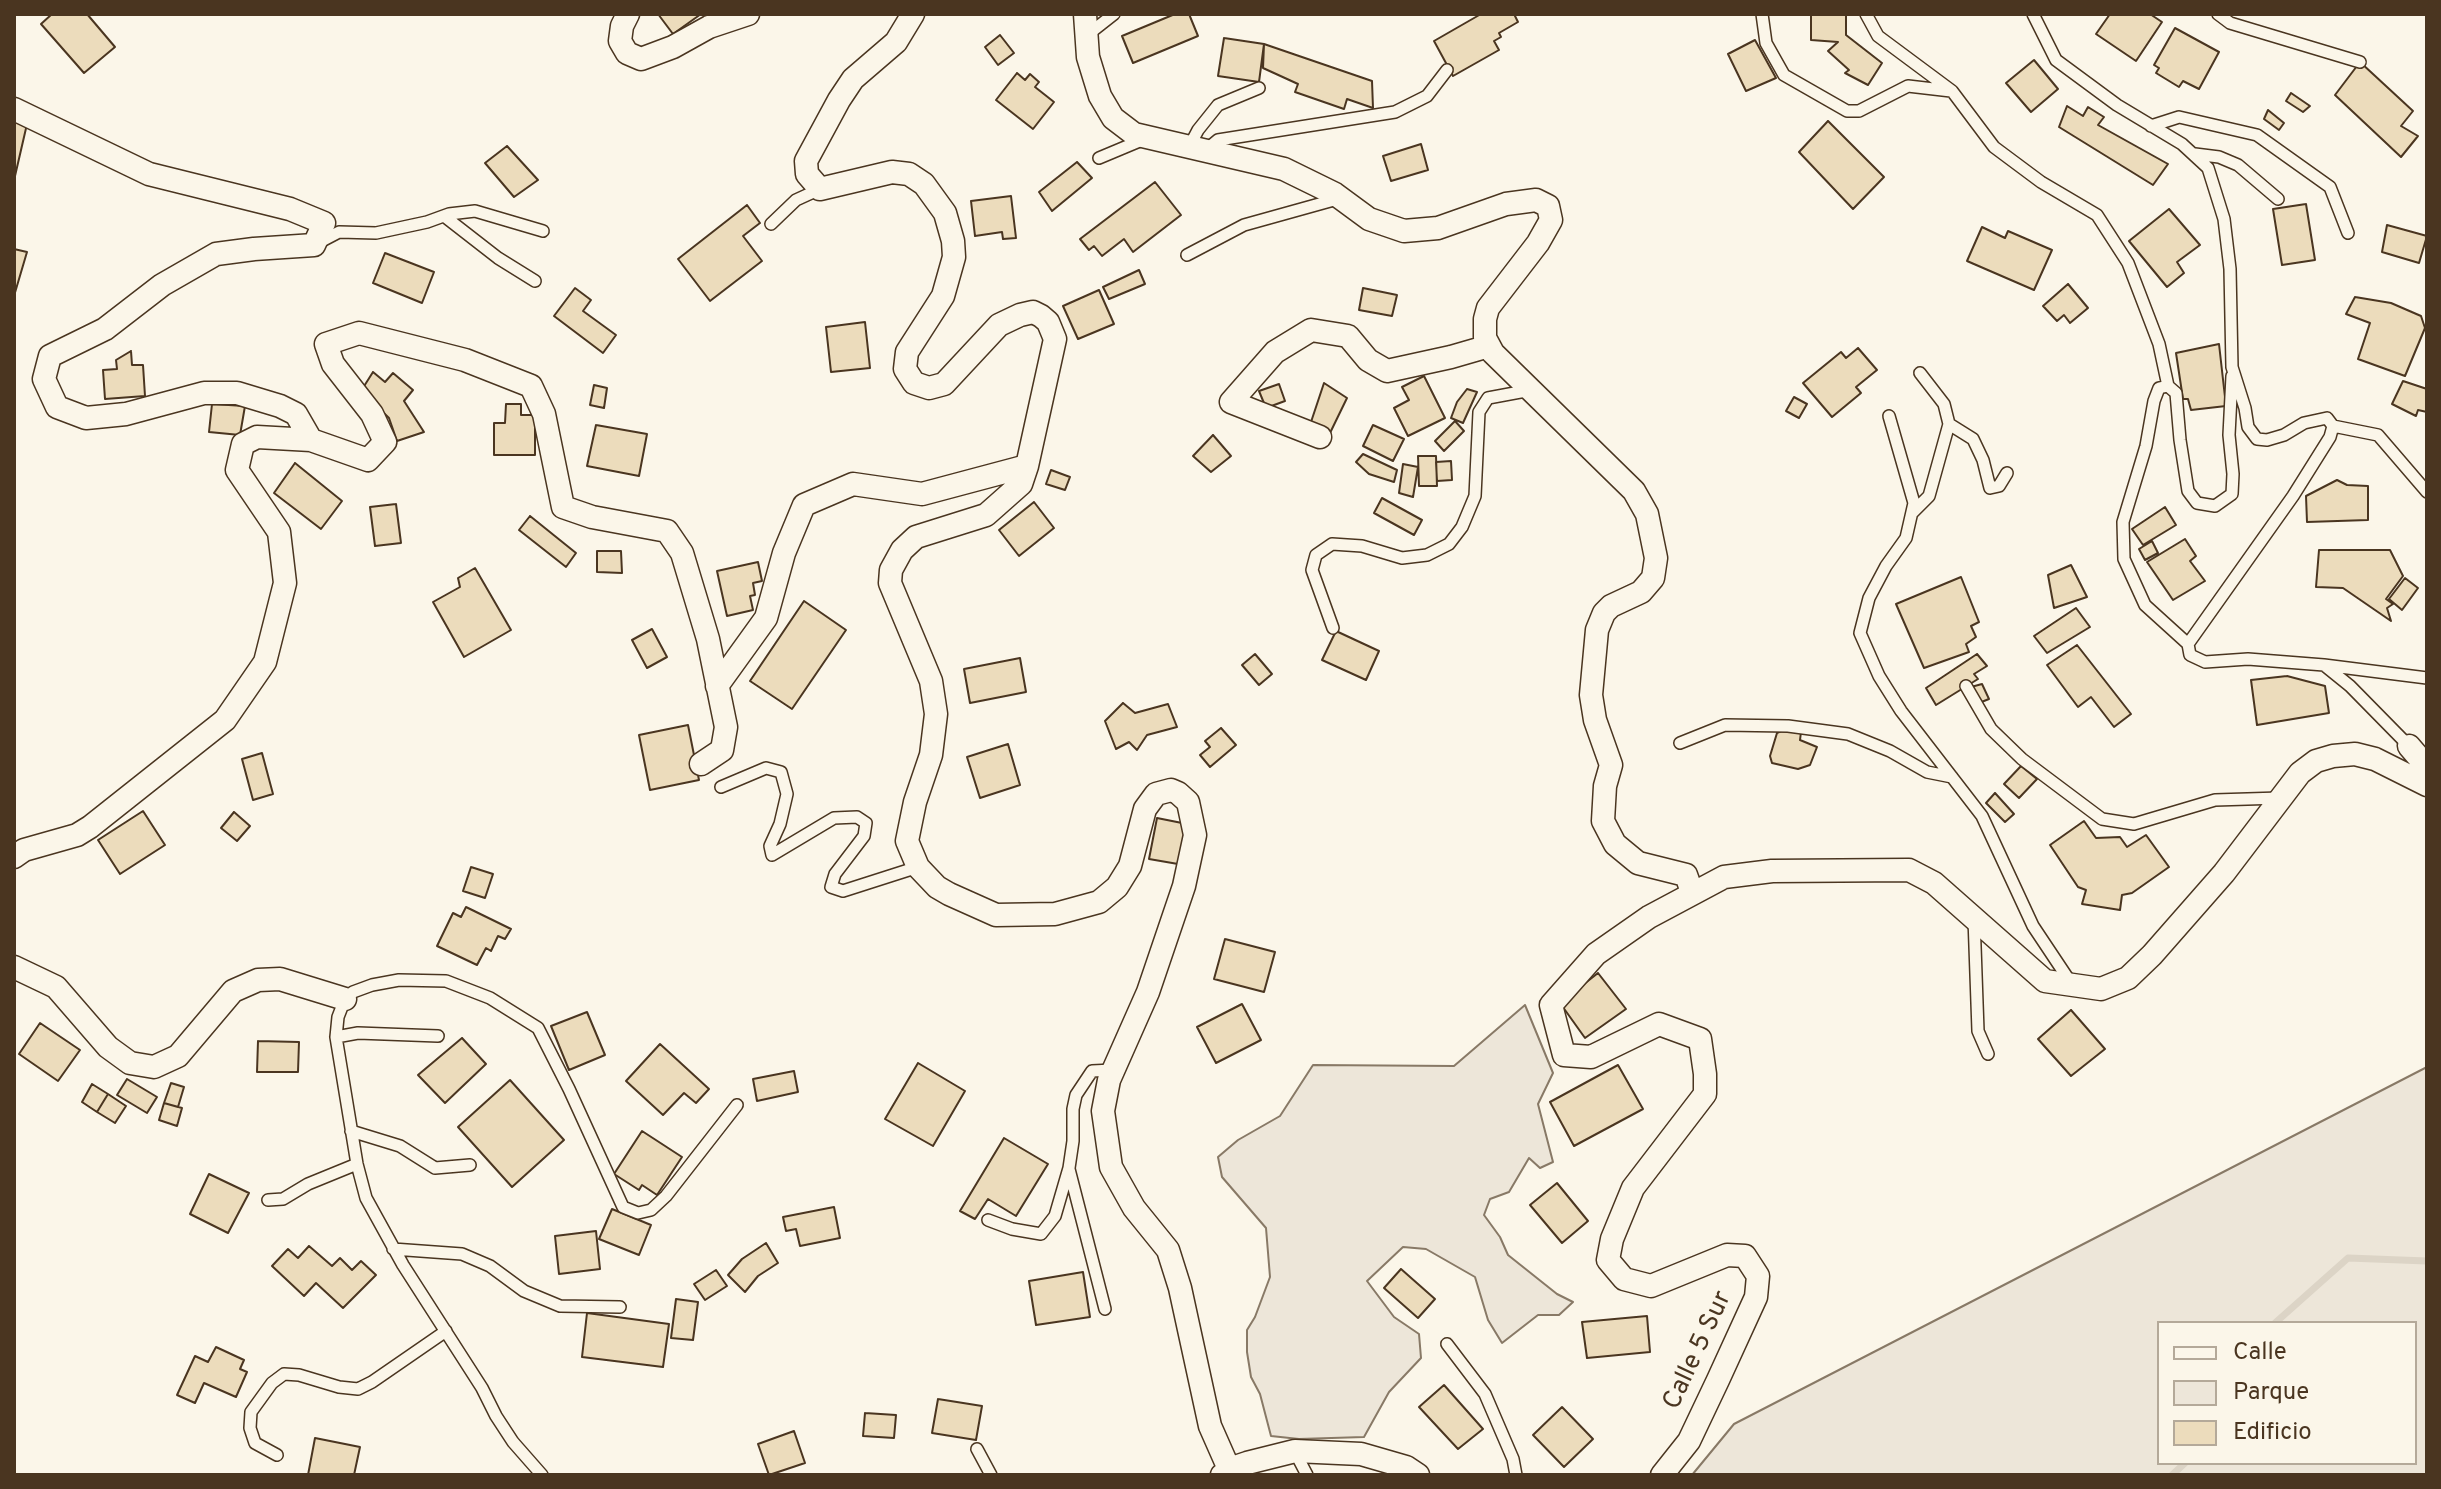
<!DOCTYPE html>
<html>
<head>
<meta charset="utf-8">
<style>
  body { margin:0 }
  #map { position:relative; width:2441px; height:1489px; overflow:hidden; background:#fbf6e9; font-family:Overpass,sans-serif }
  canvas { display:block }
  .frame { position:absolute; inset:0; border:16px solid #4a3520; pointer-events:none }
  .legend { position:absolute; left:2157px; top:1321px; width:260px; height:144px; box-sizing:border-box; background:#fbf6e9; border:2px solid #b4a999; margin:0; padding:10px 14px; list-style:none; font-size:24px; color:#4a3520 }
  .legend li { display:flex; align-items:center; gap:16px; height:40px }
  .legend b { width:40px; border:2px solid #b4a999 }
</style>
</head>
<body>
<div id="map">
<canvas width="2441" height="1489"></canvas>
<div class="frame"></div>
<ul class="legend">
<li><b style="height:10px;background:#fbf6e9"></b>Calle</li>
<li><b style="height:22px;background:#ede6d9"></b>Parque</li>
<li><b style="height:22px;background:#ecdcbc"></b>Edificio</li>
</ul>
</div>
<script>
const ctx = document.querySelector('canvas').getContext('2d');
ctx.lineJoin = 'round';
function paint(path, color) {
  ctx.fillStyle = color;
  ctx.fill(path, 'evenodd');
}
function toPath(rows) {
  const path = new Path2D();
  for (const r of rows) {
    path.moveTo(r[0], r[1]);
    for (let i = 2; i < r.length; i += 2) path.lineTo(r[i], r[i + 1]);
  }
  return path;
}
function stroke(path, color, width, dash) {
  ctx.strokeStyle = color;
  ctx.lineWidth = width;
  ctx.lineCap = dash ? 'butt' : 'round';
  ctx.setLineDash(dash || []);
  ctx.stroke(path);
}
function label(font, color, halo, rows, align = 'center') {
  ctx.font = font + ' Overpass,sans-serif';
  ctx.lineWidth = 6;
  ctx.setLineDash([]);
  ctx.textBaseline = 'middle';
  ctx.strokeStyle = halo;
  ctx.fillStyle = color;
  for (const [text, x, y, turn = 0] of rows) {
    ctx.save();
    ctx.translate(x, y);
    ctx.rotate((+turn || 0) * Math.PI / 180);
    ctx.textAlign = isNaN(turn) ? turn : align;
    if (halo) ctx.strokeText(text, 0, 0);
    ctx.fillText(text, 0, 0);
    ctx.restore();
  }
}
const green = toPath([
  [1525,1005,1553,1073,1538,1104,1553,1162,1540,1168,1529,1158,1509,1192,1490,1199,1484,1215,1500,1237,1508,1255,1557,1294,1573,1302,1559,1315,1538,1315,1502,1343,1488,1320,1475,1277,1426,1249,1403,1247,1367,1281,1394,1317,1419,1334,1421,1358,1389,1392,1364,1437,1299,1439,1271,1436,1260,1394,1251,1377,1247,1352,1247,1330,1255,1317,1270,1277,1266,1228,1222,1177,1218,1157,1238,1140,1280,1116,1313,1065,1454,1066,1525,1005],
  [2427,1067,2427,1475,1692,1475,1734,1424,2427,1067],
  [2159,1323,2415,1323,2415,1463,2159,1463,2159,1323]
]);
const stream = toPath([
  [2275,1323,2348,1258,2427,1261],
  [2172,1475,2185,1463]
]);
const building = toPath([
  [52,14,87,14,115,47,84,73,41,24,52,14],
  [658,14,701,14,673,34,658,14],
  [1175,14,1189,14,1198,36,1133,63,1122,36,1175,14],
  [1481,14,1514,14,1518,22,1499,33,1501,37,1494,41,1499,50,1453,76,1434,41,1481,14],
  [1811,14,1846,14,1846,35,1882,63,1868,85,1845,73,1849,70,1828,51,1838,42,1811,40,1811,14],
  [2110,14,2150,14,2162,22,2136,61,2096,34,2110,14],
  [2175,28,2219,52,2199,89,2183,81,2179,87,2156,73,2159,68,2154,65,2175,28],
  [1000,35,1014,53,998,65,985,47,1000,35],
  [1224,38,1264,44,1259,82,1218,76,1224,38],
  [1755,40,1776,78,1746,91,1728,54,1755,40],
  [1264,44,1372,81,1373,108,1347,99,1344,109,1295,92,1298,84,1263,68,1264,44],
  [2034,60,2058,89,2031,112,2006,83,2034,60],
  [2360,62,2413,111,2401,126,2418,136,2401,157,2335,95,2360,62],
  [1017,73,1025,80,1030,74,1039,82,1035,87,1054,102,1033,129,996,100,1017,73],
  [2291,93,2310,106,2303,112,2286,101,2291,93],
  [2067,106,2083,116,2088,107,2104,117,2098,125,2168,164,2153,185,2059,127,2067,106],
  [2268,110,2284,123,2279,130,2264,119,2268,110],
  [14,121,27,124,15,176,14,176,14,121],
  [1828,121,1884,177,1853,209,1799,152,1828,121],
  [1421,144,1428,170,1391,181,1383,156,1421,144],
  [507,146,538,180,514,197,485,163,507,146],
  [1077,162,1092,178,1052,211,1039,192,1077,162],
  [1155,182,1181,215,1133,252,1124,239,1102,256,1094,246,1089,250,1080,239,1155,182],
  [1011,196,1016,238,1003,239,1002,232,975,236,971,201,1011,196],
  [2306,204,2315,260,2282,265,2273,209,2306,204],
  [747,205,760,223,743,236,762,261,710,301,678,259,747,205],
  [2169,209,2200,245,2177,262,2184,273,2167,287,2129,241,2169,209],
  [2387,225,2427,236,2419,263,2382,252,2387,225],
  [1982,227,2005,238,2008,231,2052,250,2034,290,1967,261,1982,227],
  [14,249,27,252,14,296,14,249],
  [385,253,434,272,422,303,373,283,385,253],
  [1139,270,1145,284,1109,299,1103,287,1139,270],
  [2068,284,2088,308,2070,323,2064,315,2057,321,2043,306,2068,284],
  [575,288,591,300,583,311,616,335,603,353,554,316,575,288],
  [1363,288,1397,295,1392,316,1359,310,1363,288],
  [1099,290,1114,324,1078,339,1063,306,1099,290],
  [2355,297,2391,303,2421,316,2425,328,2405,376,2358,359,2370,323,2346,314,2355,297],
  [865,322,870,368,831,372,826,327,865,322],
  [2219,344,2226,406,2191,410,2188,399,2183,399,2176,353,2219,344],
  [1858,348,1877,370,1856,387,1861,393,1832,417,1803,383,1841,352,1846,358,1858,348],
  [131,351,132,365,143,365,145,396,105,399,103,370,117,369,116,360,131,351],
  [373,372,385,382,393,373,413,390,404,401,424,432,397,441,389,418,361,391,373,372],
  [1424,376,1445,418,1408,436,1394,408,1409,400,1402,387,1424,376],
  [2403,381,2427,389,2427,412,2418,410,2416,416,2392,404,2403,381],
  [1324,383,1347,398,1330,433,1311,422,1324,383],
  [1279,384,1285,401,1266,408,1259,391,1279,384],
  [594,385,607,388,604,408,590,405,594,385],
  [1467,389,1477,392,1463,423,1451,418,1457,402,1467,389],
  [1794,397,1807,404,1799,418,1786,411,1794,397],
  [212,404,245,406,240,435,209,432,212,404],
  [506,404,521,404,521,415,535,415,535,455,494,455,494,423,505,423,506,404],
  [1455,421,1464,431,1444,451,1435,441,1455,421],
  [596,425,647,434,639,476,587,466,596,425],
  [1373,425,1404,439,1393,461,1363,446,1373,425],
  [1213,435,1231,456,1211,472,1193,456,1213,435],
  [1363,454,1397,470,1394,482,1369,474,1356,462,1363,454],
  [1418,456,1436,456,1437,486,1419,486,1418,456],
  [1451,461,1452,480,1437,481,1436,462,1451,461],
  [295,463,342,501,321,529,274,493,295,463],
  [1403,464,1418,467,1413,497,1399,493,1403,464],
  [1051,470,1070,477,1065,490,1046,484,1051,470],
  [2337,480,2347,485,2368,486,2368,520,2307,522,2306,496,2337,480],
  [1382,498,1422,520,1414,535,1374,513,1382,498],
  [1034,502,1054,528,1019,556,999,530,1034,502],
  [396,504,401,543,375,546,370,507,396,504],
  [2165,507,2176,525,2143,545,2132,529,2165,507],
  [530,516,576,553,566,567,519,530,530,516],
  [2185,539,2196,556,2190,561,2205,581,2173,600,2147,562,2185,539],
  [2152,541,2158,553,2145,560,2139,549,2152,541],
  [2319,550,2390,550,2403,576,2386,599,2393,604,2387,608,2391,621,2343,588,2316,587,2319,550],
  [597,551,621,551,622,573,597,572,597,551],
  [758,562,762,581,753,583,755,595,750,596,753,610,727,616,717,571,758,562],
  [2071,565,2087,597,2054,608,2048,575,2071,565],
  [475,568,511,630,464,657,433,602,460,587,458,578,475,568],
  [1961,577,1979,622,1971,626,1976,637,1966,644,1969,652,1924,668,1896,604,1961,577],
  [2405,578,2418,588,2402,610,2389,599,2405,578],
  [804,601,846,630,792,709,750,681,804,601],
  [2076,608,2090,627,2047,653,2034,636,2076,608],
  [652,629,667,657,647,668,632,640,652,629],
  [1336,631,1379,651,1366,680,1322,660,1336,631],
  [2077,645,2131,714,2114,727,2091,697,2078,707,2047,665,2077,645],
  [1255,654,1272,674,1259,685,1242,665,1255,654],
  [1977,654,1987,666,1974,674,1978,679,1936,705,1926,688,1977,654],
  [1020,658,1026,692,970,703,964,669,1020,658],
  [2287,676,2325,686,2329,713,2257,725,2251,680,2287,676],
  [1982,684,1989,699,1979,703,1971,687,1982,684],
  [1123,703,1135,713,1168,704,1177,727,1147,735,1137,750,1129,742,1116,749,1105,721,1123,703],
  [688,725,699,780,650,790,639,735,688,725],
  [1221,728,1236,745,1210,767,1200,755,1210,747,1205,741,1221,728],
  [1783,730,1801,732,1800,740,1817,747,1810,765,1798,769,1772,763,1770,756,1777,733,1783,730],
  [1008,744,1020,785,980,798,967,757,1008,744],
  [262,753,273,794,253,800,242,759,262,753],
  [2021,766,2037,779,2019,798,2004,784,2021,766],
  [1995,793,2014,814,2005,822,1986,803,1995,793],
  [143,811,165,845,120,874,98,840,143,811],
  [234,812,250,826,237,841,221,828,234,812],
  [1157,818,1187,824,1178,864,1149,859,1157,818],
  [2084,821,2096,838,2120,837,2127,847,2146,835,2169,867,2132,893,2122,895,2120,910,2082,904,2086,890,2078,887,2050,845,2084,821],
  [471,867,493,874,485,898,463,891,471,867],
  [466,907,511,929,505,939,498,936,491,951,486,948,477,965,437,946,453,913,461,917,466,907],
  [1225,939,1275,952,1264,992,1214,979,1225,939],
  [1598,973,1626,1009,1585,1038,1560,1003,1598,973],
  [1242,1004,1261,1040,1216,1063,1197,1027,1242,1004],
  [2071,1010,2105,1049,2071,1076,2038,1039,2071,1010],
  [587,1012,605,1055,569,1070,551,1026,587,1012],
  [40,1023,80,1050,58,1081,19,1054,40,1023],
  [462,1038,486,1064,445,1103,418,1075,462,1038],
  [258,1041,299,1042,298,1072,257,1072,258,1041],
  [660,1044,709,1089,696,1103,684,1093,663,1115,626,1081,660,1044],
  [918,1063,965,1091,933,1146,885,1119,918,1063],
  [1618,1065,1643,1109,1574,1146,1550,1102,1618,1065],
  [794,1071,798,1092,757,1101,753,1079,794,1071],
  [127,1079,157,1097,147,1113,117,1095,127,1079],
  [510,1080,564,1140,512,1187,458,1127,510,1080],
  [171,1083,184,1087,178,1107,164,1103,171,1083],
  [92,1084,108,1094,97,1112,82,1102,92,1084],
  [108,1094,126,1106,115,1123,97,1112,108,1094],
  [164,1103,182,1108,177,1126,159,1120,164,1103],
  [642,1131,682,1157,657,1195,642,1185,639,1190,614,1174,642,1131],
  [1004,1138,1048,1164,1016,1216,988,1199,975,1219,960,1211,1004,1138],
  [209,1174,249,1193,228,1233,190,1214,209,1174],
  [1557,1183,1588,1221,1562,1243,1530,1205,1557,1183],
  [834,1207,840,1238,800,1246,796,1229,786,1231,783,1217,834,1207],
  [612,1209,651,1225,639,1255,599,1239,612,1209],
  [596,1231,600,1269,559,1274,555,1236,596,1231],
  [766,1243,778,1263,758,1276,745,1292,728,1275,742,1259,766,1243],
  [309,1246,332,1266,340,1258,352,1270,361,1261,376,1275,343,1308,316,1283,304,1296,272,1266,288,1249,298,1258,309,1246],
  [1401,1269,1435,1299,1418,1318,1384,1288,1401,1269],
  [716,1270,727,1286,705,1300,694,1284,716,1270],
  [1083,1272,1090,1317,1036,1325,1029,1281,1083,1272],
  [676,1299,698,1302,693,1340,671,1338,676,1299],
  [587,1313,669,1324,663,1367,582,1357,587,1313],
  [1647,1316,1650,1352,1587,1358,1582,1322,1647,1316],
  [216,1347,244,1360,240,1369,247,1372,236,1397,204,1383,195,1403,177,1395,195,1356,208,1362,216,1347],
  [1444,1385,1483,1429,1458,1449,1419,1407,1444,1385],
  [938,1399,982,1406,976,1440,932,1433,938,1399],
  [1562,1407,1593,1439,1564,1467,1533,1435,1562,1407],
  [865,1413,896,1415,894,1438,863,1436,865,1413],
  [794,1431,805,1463,769,1475,758,1444,794,1431],
  [315,1438,360,1447,354,1475,308,1475,315,1438]
]);
const lane = toPath([
  [1762,14,1766,43,1784,75,1847,111,1859,111,1908,86,1951,91],
  [1866,14,1878,36,1952,91,1994,147,2041,182,2097,215,2128,263,2159,344,2168,386],
  [2033,14,2056,60,2117,105,2182,144,2208,168,2224,219,2230,269,2232,367,2245,408,2248,427,2257,439,2267,440,2284,435,2304,423,2327,418,2333,426,2330,437,2293,496,2188,644,2190,655,2205,662,2248,659,2324,665,2350,686,2409,746],
  [2218,14,2230,23,2360,62],
  [1086,36,1114,14],
  [2151,126,2179,117,2257,135,2330,187,2348,233],
  [1189,147,1198,130,1218,105,1259,88],
  [1206,150,1218,140,1395,112,1427,96,1447,70],
  [2195,154,2219,157,2238,165,2278,199],
  [1099,158,1142,140],
  [444,216,498,258,535,281],
  [771,224,796,200,820,189],
  [318,243,339,232,376,233,427,222,449,214,475,211,543,231],
  [1187,255,1244,225,1341,198],
  [1889,416,1914,503,1906,538,1886,566,1869,598,1860,633,1879,676,1901,711,1982,816,2033,926,2073,986],
  [1949,424,1973,439,1983,460,1990,488,1999,486,2007,473],
  [2333,426,2378,435,2427,492],
  [1912,513,1929,496,1949,424,1944,404,1920,373],
  [1333,628,1312,570,1316,555,1332,544,1362,546,1402,558,1427,555,1449,544,1462,527,1475,496,1479,412,1488,398,1531,390],
  [2188,644,2145,605,2124,559,2123,522,2146,446,2154,401,2159,388,2168,386,2176,393,2180,440,2188,491,2197,503,2215,506,2232,494,2233,474,2229,435,2232,376],
  [2324,665,2427,678],
  [1966,686,1991,729,2022,759,2102,819,2134,824,2215,800,2280,798],
  [1680,743,1725,725,1788,726,1848,734,1890,751,1927,772,1952,777],
  [721,787,766,768,781,772,787,794,780,824,770,846,772,855,834,818,857,817,866,823,864,836,835,874,831,887,843,891,918,867],
  [1974,918,1978,1031,1988,1054],
  [336,1037,358,1033,438,1036],
  [351,1131,400,1146,435,1168,470,1165],
  [1069,1169,1105,1309],
  [268,1200,283,1199,308,1184,357,1164],
  [988,1220,1012,1229,1041,1234,1055,1216,1069,1168,1073,1141,1073,1109,1076,1095,1092,1071,1113,1070],
  [393,1249,462,1254,490,1266,524,1291,560,1306,620,1307],
  [1447,1344,1485,1394,1513,1459,1516,1475],
  [977,1449,991,1475],
  [1295,1452,1307,1475],
  [277,1455,255,1443,250,1428,251,1412,272,1383,284,1374,299,1375,339,1387,358,1389,372,1382,446,1331],
  [542,1475,513,1442,496,1416,482,1388,403,1265,366,1198,357,1164,336,1037,338,1017,345,999,353,992,372,985,399,980,446,981,490,998,538,1028,569,1089,623,1207,638,1213,651,1210,666,1196,737,1105]
]);
const street = toPath([
  [628,14,622,26,620,41,627,53,641,59,673,47,709,27,748,14],
  [913,14,896,42,853,79,839,100,806,161,807,174,820,189,892,172,909,174,924,184,945,213,953,241,954,257,943,296,907,352,905,369,914,383,929,388,944,384,999,325,1020,315,1033,312,1041,316,1048,322,1055,339,1027,466,1021,484,986,515,916,537,902,550,891,570,890,583,931,681,936,714,931,755,915,802,907,841,918,867,937,887,949,894,996,915,1055,914,1099,902,1117,887,1130,866,1145,809,1156,794,1171,790,1178,793,1188,802,1195,835,1184,886,1148,992,1109,1080,1103,1111,1111,1167,1134,1208,1168,1250,1180,1288,1210,1426,1229,1469],
  [1085,14,1088,57,1100,96,1113,118,1134,134,1284,169,1335,194,1369,219,1404,231,1438,228,1506,204,1536,200,1548,206,1551,220,1538,243,1488,308,1485,319,1485,338,1493,353,1634,491,1647,514,1656,558,1653,578,1641,592,1611,606,1604,613,1597,630,1591,695,1595,720,1611,765,1605,786,1603,821,1615,844,1638,863,1686,875,1692,892],
  [14,109,149,174,290,209,324,223,314,245,254,249,216,254,162,285,105,329,50,356,44,379,57,407,86,418,126,414,204,393,237,393,280,406,296,414,311,440,257,437,243,444,237,470,279,532,285,583,265,662,225,720,90,827,77,835,24,850,14,857],
  [1320,437,1231,402,1275,352,1311,330,1348,336,1368,360,1387,371,1451,357,1489,346],
  [311,440,368,460,385,442,372,414,333,364,326,344,359,333,465,360,531,386,544,414,563,507,592,517,667,531,682,553,708,639,726,727,722,750,701,764],
  [717,686,766,618,784,553,804,505,853,484,922,494,1027,466],
  [2409,746,2427,767],
  [14,967,56,987,108,1047,130,1063,154,1067,178,1056,233,991,258,980,280,979,345,999],
  [1222,1475,1229,1469,1247,1463,1295,1451,1361,1454,1406,1467,1418,1475],
  [1662,1475,1689,1441,1718,1380,1756,1297,1758,1276,1745,1256,1727,1255,1651,1286,1624,1279,1608,1260,1612,1239,1633,1188,1705,1094,1705,1074,1700,1039,1659,1024,1591,1057,1564,1055,1551,1005,1596,954,1649,917,1724,877,1772,871,1909,870,1934,883,2045,981,2101,989,2128,978,2152,955,2224,873,2300,773,2316,761,2333,756,2355,754,2375,759,2427,785]
]);
const streetNames = [
  ["Calle 5 Sur",1699,1351,-65]
];
paint(green, '#ede6d9');
stroke(green, '#887966', 2);
stroke(stream, '#dcd4c6', 7);
paint(building, '#ecdcbc');
stroke(building, '#4a3520', 2);
stroke(lane, '#4a3520', 14);
stroke(street, '#4a3520', 25);
stroke(lane, '#fbf6e9', 11);
stroke(street, '#fbf6e9', 22);
label('26px', '#4a3520', '#fbf6e9', streetNames);
</script>
</body>
</html>
